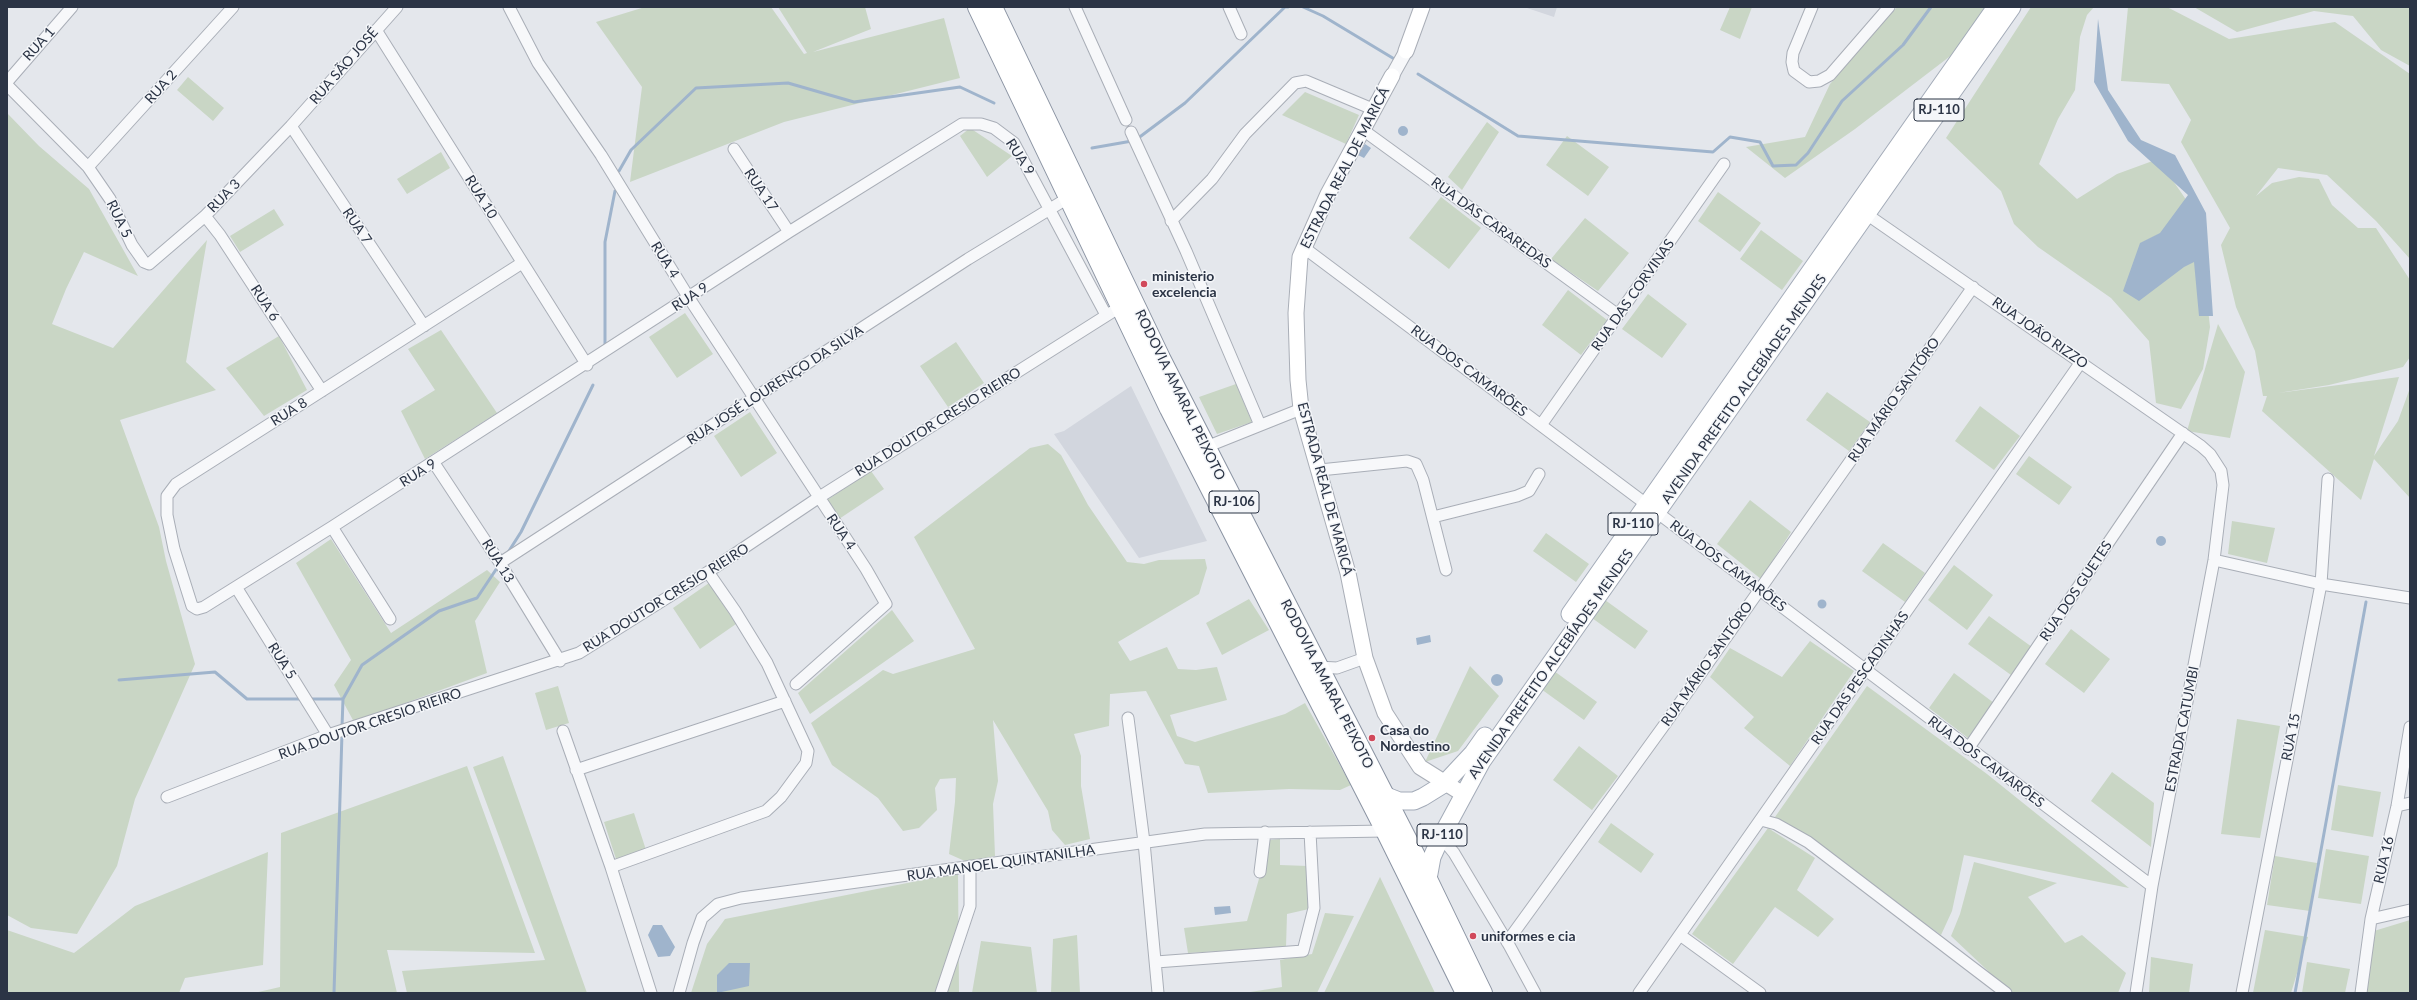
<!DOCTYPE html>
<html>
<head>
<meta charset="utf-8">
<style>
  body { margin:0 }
  #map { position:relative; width:2417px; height:1000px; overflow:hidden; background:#e4e7ec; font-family:Lato,sans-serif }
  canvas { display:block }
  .frame { position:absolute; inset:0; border:8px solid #2b3445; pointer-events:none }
</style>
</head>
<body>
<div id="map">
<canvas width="2417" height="1000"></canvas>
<div class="frame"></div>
</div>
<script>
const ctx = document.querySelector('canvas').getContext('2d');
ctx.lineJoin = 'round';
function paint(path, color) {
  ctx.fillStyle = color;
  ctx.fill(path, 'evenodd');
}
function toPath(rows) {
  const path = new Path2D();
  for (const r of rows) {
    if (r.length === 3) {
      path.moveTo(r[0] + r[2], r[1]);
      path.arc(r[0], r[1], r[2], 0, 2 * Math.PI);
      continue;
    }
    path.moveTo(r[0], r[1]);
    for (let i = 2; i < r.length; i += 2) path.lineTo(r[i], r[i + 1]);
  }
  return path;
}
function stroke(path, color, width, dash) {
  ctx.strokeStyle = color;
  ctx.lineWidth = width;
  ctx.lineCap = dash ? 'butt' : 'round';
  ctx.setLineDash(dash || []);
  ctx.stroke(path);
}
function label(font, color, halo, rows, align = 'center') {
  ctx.font = font + ' Lato,sans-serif';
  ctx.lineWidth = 3;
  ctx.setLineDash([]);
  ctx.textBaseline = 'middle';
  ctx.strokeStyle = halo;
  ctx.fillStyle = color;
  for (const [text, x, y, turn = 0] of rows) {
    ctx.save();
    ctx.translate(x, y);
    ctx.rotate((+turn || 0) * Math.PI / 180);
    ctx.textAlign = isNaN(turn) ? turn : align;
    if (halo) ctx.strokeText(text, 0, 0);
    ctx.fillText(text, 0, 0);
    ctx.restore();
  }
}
const built = toPath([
  [1524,7,1557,7,1554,17],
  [1131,386,1207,541,1139,558,1054,434,1064,431]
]);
const green = toPath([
  [645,7,771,7,804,54,807,53,778,7,865,7,871,29,813,52,944,18,960,78,784,122,630,182,642,87,596,22],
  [1730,7,1752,7,1740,39,1720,30],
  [1897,7,1986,7,1953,54,1855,129,1785,178,1746,147,1805,137,1830,84],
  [2031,7,2094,7,2087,15,2080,37,2075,90,2058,119,2039,164,2077,199,2117,174,2158,159,2198,217,2210,327,2203,369,2181,409,2156,403,2149,341,2111,298,2038,247,2014,224,2001,191,1946,138],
  [2128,7,2167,7,2229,39,2335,22,2410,74,2410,259,2376,221,2327,175,2278,168,2256,196,2272,183,2299,177,2319,179,2332,205,2358,228,2376,228,2410,280,2410,357,2403,367,2329,385,2278,393,2399,377,2374,456,2398,421,2410,388,2410,498,2374,459,2361,500,2262,411,2267,396,2263,396,2255,351,2236,307,2221,245,2230,228,2181,142,2191,120,2169,84,2121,81],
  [2194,7,2410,7,2410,66,2381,50,2353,16,2314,11,2237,32],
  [188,77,224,108,213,121,177,90],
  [1305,92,1359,115,1346,144,1282,115],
  [7,113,39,146,89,189,138,276,84,252,66,289,52,324,113,348,207,240,186,362,216,390,120,420,159,527,166,561,195,664,135,799,117,866,77,934,31,928,7,915],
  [1487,122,1499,132,1462,190,1448,177],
  [970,128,1012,156,987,177,960,136],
  [1567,136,1609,167,1588,196,1546,165],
  [441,152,450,168,407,194,397,179],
  [1718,192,1761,223,1740,252,1698,221],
  [1441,197,1481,228,1449,269,1409,238],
  [274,209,284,225,240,252,230,236],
  [1585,218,1629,253,1598,291,1551,259],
  [1761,230,1803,261,1782,290,1740,259],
  [1568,290,1607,320,1581,355,1542,325],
  [1648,294,1687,324,1662,358,1622,329],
  [685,313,713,354,677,378,649,337],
  [2218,324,2245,372,2230,438,2187,431],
  [441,330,497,413,425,459,401,411,435,390,408,349],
  [279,336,307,390,264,416,226,368],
  [956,342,984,383,948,407,920,366],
  [1236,384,1252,422,1217,434,1199,397],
  [1827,392,1870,422,1849,451,1806,420],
  [1980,406,2020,436,1994,470,1955,441],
  [750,412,777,453,741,477,714,436],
  [1048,444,1061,455,1088,505,1127,562,1144,564,1159,560,1205,559,1207,568,1199,594,1118,642,1130,661,1167,647,1178,669,1196,670,1217,667,1227,700,1170,715,1177,736,1195,742,1285,714,1305,703,1351,785,1340,790,1289,789,1208,793,1199,766,1185,764,1146,691,1110,694,1109,726,1074,734,1081,756,1081,786,1090,839,1065,845,1052,830,1048,811,993,720,998,781,993,804,995,856,967,862,949,854,955,802,956,778,940,779,935,788,937,810,919,828,903,831,878,798,832,765,811,723,883,670,893,674,975,649,914,537,1030,448],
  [2029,456,2072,487,2059,505,2016,474],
  [871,471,884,489,839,519,827,500],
  [1750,500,1791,532,1761,579,1717,544],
  [2232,521,2275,528,2267,563,2228,554],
  [1546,533,1589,564,1576,582,1533,551],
  [331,539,391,633,487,570,500,582,475,621,487,673,354,722,334,685,351,660,296,563],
  [1883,543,1925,573,1905,602,1862,571],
  [1954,565,1993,595,1967,630,1928,600],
  [709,583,736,624,700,649,673,608],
  [1249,599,1269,630,1222,655,1206,623],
  [1605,600,1648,631,1635,649,1592,618],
  [892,610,914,641,810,714,798,693],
  [1989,616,2032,647,2011,675,1968,644],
  [2071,629,2110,659,2084,693,2045,664],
  [1810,641,1854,671,1790,766,1744,728,1754,717,1710,677,1730,648,1782,677],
  [1470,666,1499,696,1458,751,1425,762],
  [1554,671,1597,702,1584,720,1541,689],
  [1954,673,1994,703,1968,738,1929,708],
  [558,686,569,723,546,730,535,693],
  [1867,686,1987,774,2129,888,1964,855,1952,911,1941,935,1775,817],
  [2237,719,2280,726,2260,838,2221,834],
  [1579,746,1618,776,1592,810,1553,780],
  [503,756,587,993,407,993,402,971,545,960,473,767],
  [467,766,535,953,387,950,397,993,254,993,280,987,281,833],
  [2112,772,2154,803,2151,847,2091,801],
  [2338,785,2381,792,2373,837,2331,830],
  [634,813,646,850,616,859,604,822],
  [1611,823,1654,854,1641,873,1598,842],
  [1768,828,1815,858,1797,890,1834,919,1818,937,1775,907,1733,964,1692,934],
  [1280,839,1280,865,1308,866,1309,909,1287,914,1286,947,1188,953,1184,928,1247,921,1270,840],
  [2326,849,2369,856,2361,904,2318,898],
  [268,852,263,965,185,978,179,993,7,993,7,930,74,953,135,906],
  [2275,856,2317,863,2310,911,2267,905],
  [1974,862,2057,883,2028,897,2065,943,2082,935,2126,973,2118,993,2003,993,1987,970,1951,936,1960,914],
  [958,873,959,993,691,993,707,944,725,919],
  [1380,877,1435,993,1324,993],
  [1325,913,1354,916,1317,993,1244,993,1282,987,1280,960,1312,954],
  [2410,920,2410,993,2366,993,2374,931],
  [2265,930,2308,937,2291,993,2253,993],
  [1077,935,1080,993,1051,993,1053,939],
  [981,941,1031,947,1037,993,972,993],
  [2151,957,2193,964,2189,993,2149,993],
  [2307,962,2350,969,2345,993,2302,993]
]);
const water = toPath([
  [2098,19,2108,90,2141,140,2175,155,2206,213,2213,316,2199,316,2194,262,2184,267,2139,301,2123,291,2140,243,2160,233,2188,195,2128,141,2094,82],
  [1403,131,5],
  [1365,144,1371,148,1364,158,1358,155],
  [2161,541,5],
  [1822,604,4.5],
  [1430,635,1431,642,1417,645,1416,638],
  [1497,680,6],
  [1230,906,1231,913,1215,915,1214,907],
  [653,925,662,925,675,947,670,956,658,957,648,935],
  [729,963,750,963,749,986,717,993,717,975]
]);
const stream = toPath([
  [1303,7,1323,16,1396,60],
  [1418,74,1518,136,1713,152,1730,137,1760,142,1773,166,1796,165,1808,153,1842,101,1903,45,1931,7],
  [1137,139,1185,103,1285,7,1288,7],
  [1092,148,1132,141],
  [619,171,631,150,696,88,788,83,854,102,960,87,994,103],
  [605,348,605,242,615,191],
  [507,554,521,532,593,385],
  [119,680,215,672,247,699,302,699],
  [310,699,343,699,362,665,439,611,477,598,499,565],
  [342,727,343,699],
  [334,993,342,733],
  [2295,993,2366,602]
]);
const minor = toPath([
  [509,7,538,63,601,155,689,298,866,569,886,604,796,684],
  [1075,7,1126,120],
  [1229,7,1241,34],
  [1812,7,1793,53,1792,62,1794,71,1809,82,1819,81,1830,75,1889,7],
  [376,30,587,365],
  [7,82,72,7],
  [7,85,88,167,110,199,132,245,144,262,149,264,205,216,291,126,397,7],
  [291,126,424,326],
  [1363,130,1618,315],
  [1131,132,1186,251,1260,425],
  [734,149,789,232],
  [88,167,233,7],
  [1862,211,2201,446,2210,454,2221,471,2223,485,2214,560,2152,886,2136,993],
  [205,216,220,235,322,391],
  [1171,221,1212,179,1245,134,1295,83,1306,81,1375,110],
  [1303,247,1646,504,2152,886],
  [522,263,176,484,167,496,167,515,174,549,192,606,197,609,204,607,332,527,789,232,962,124,981,124,994,128,1014,143,1106,315],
  [1541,425,1724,164],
  [1206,447,1301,409],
  [434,463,500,563,560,661],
  [1320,470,1407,461,1416,464,1423,480,1446,570],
  [1433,517,1517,496,1529,491,1539,474],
  [332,527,390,619],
  [2214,560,2321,584,2410,598],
  [500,563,968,259,1068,198],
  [236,587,328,735],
  [1318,667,1337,668,1365,658],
  [1128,718,1144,842,1158,993],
  [563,731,611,867,651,993],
  [1968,749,2183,433],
  [576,770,785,701],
  [167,797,328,735,579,653,708,572,818,498,1112,312],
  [2397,806,2410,803],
  [1761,820,1776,824,1808,842,2006,993],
  [1441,837,1454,853,1509,945,1535,993],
  [611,867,766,811,781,797,806,763,808,751,767,663,735,611,708,572],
  [1260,872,1265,832],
  [2371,919,2410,910],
  [1680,935,1760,993],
  [1507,942,1665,724,1973,287],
  [1156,962,1303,951,1314,908,1310,832],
  [679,993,693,943,702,918,718,904,741,898,1205,834,1385,831],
  [941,993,970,906,970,866],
  [1639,993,2081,362],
  [2242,993,2321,584,2328,479],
  [2361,993,2371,919,2397,806,2410,727]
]);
const tertiary = toPath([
  [1392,76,1406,51]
]);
const secondary = toPath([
  [1406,51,1422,7],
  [1392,76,1328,194,1300,257,1296,313,1298,380,1301,409,1348,573,1365,658,1385,713,1420,767,1463,794]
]);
const primary = toPath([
  [1570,614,1996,7],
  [1384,795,1399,801,1414,801,1423,797,1444,784,1473,753,1485,736],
  [1428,879,1432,857,1441,837,1482,761,2012,7]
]);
const trunk = toPath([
  [977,7,1169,409,1385,831,1465,993],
  [993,7,1161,358,1428,879,1483,993]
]);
const markers = [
  [1144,284,4,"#d1495b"],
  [1372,738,4,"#d1495b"],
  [1473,936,4,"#d1495b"]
];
const shields = [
  [1939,110,50],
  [1234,502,50],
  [1633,524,50],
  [1442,835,50]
];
const shieldNames = [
  ["RJ-110",1939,110],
  ["RJ-106",1234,502],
  ["RJ-110",1633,524],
  ["RJ-110",1442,835]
];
const streetNames = [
  ["RUA 1",39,44,-48],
  ["RUA SÃO JOSÉ",344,66,-49],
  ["RUA 2",161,87,-48],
  ["RUA 9",1020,157,57],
  ["ESTRADA REAL DE MARICÁ",1345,168,-63],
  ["RUA 17",761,190,56],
  ["RUA 3",224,196,-46],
  ["RUA 10",481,197,58],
  ["RUA 5",119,219,64],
  ["RUA DAS CARAREDAS",1491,223,36],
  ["RUA 7",357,226,56],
  ["RUA 4",665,260,58],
  ["RUA DAS CORVINAS",1633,295,-55],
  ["RUA 9",690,297,-33],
  ["RUA 6",265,303,57],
  ["RUA JOÃO RIZZO",2040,333,35],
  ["RUA DOS CAMARÕES",1469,371,37],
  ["RUA JOSÉ LOURENÇO DA SILVA",775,385,-33],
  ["AVENIDA PREFEITO ALCEBÍADES MENDES",1744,389,-55],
  ["RODOVIA AMARAL PEIXOTO",1180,395,64],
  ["RUA MÁRIO SANTÓRO",1894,400,-55],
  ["RUA 8",289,412,-32],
  ["RUA DOUTOR CRESIO RIEIRO",938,422,-32],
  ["RUA 9",418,473,-32],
  ["ESTRADA REAL DE MARICÁ",1325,489,75],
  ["RUA 4",841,532,56],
  ["RUA 13",498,561,58],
  ["RUA DOS CAMARÕES",1728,566,37],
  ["RUA DOS GUETES",2076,591,-56],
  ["RUA DOUTOR CRESIO RIEIRO",666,598,-32],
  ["RUA 5",282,661,58],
  ["AVENIDA PREFEITO ALCEBÍADES MENDES",1551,664,-55],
  ["RUA MÁRIO SANTÓRO",1707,664,-55],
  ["RUA DAS PESCADINHAS",1860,678,-55],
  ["RODOVIA AMARAL PEIXOTO",1327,684,63],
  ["RUA DOUTOR CRESIO RIEIRO",370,724,-19],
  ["ESTRADA CATUMBI",2182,729,-79],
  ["RUA 15",2291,737,-79],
  ["RUA DOS CAMARÕES",1986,762,37],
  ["RUA 16",2384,860,-77],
  ["RUA MANOEL QUINTANILHA",1001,863,-8]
];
const poiNames = [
  ["ministerio",1152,276],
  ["excelencia",1152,292],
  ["Casa do",1380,730],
  ["Nordestino",1380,746],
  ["uniformes e cia",1481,936]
];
paint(built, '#d2d6de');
paint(green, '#c9d6c5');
paint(water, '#9fb4cc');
stroke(stream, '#9fb4cc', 3);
stroke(minor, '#a9aeb7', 13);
stroke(tertiary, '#a9aeb7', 15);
stroke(secondary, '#a9aeb7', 17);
stroke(primary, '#a3abb8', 19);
stroke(trunk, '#8b94a3', 20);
stroke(minor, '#f7f8fa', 11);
stroke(tertiary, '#f7f8fa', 13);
stroke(secondary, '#fff', 15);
stroke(primary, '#fff', 17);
stroke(trunk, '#fff', 18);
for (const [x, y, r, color] of markers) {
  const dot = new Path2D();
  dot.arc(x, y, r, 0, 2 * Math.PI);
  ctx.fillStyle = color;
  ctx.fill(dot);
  stroke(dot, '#f4f6f9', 1.5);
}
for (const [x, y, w] of shields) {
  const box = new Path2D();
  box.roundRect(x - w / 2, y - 11, w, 22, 3);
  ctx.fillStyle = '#f4f6f9';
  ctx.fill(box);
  stroke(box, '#2b3445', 1);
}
label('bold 13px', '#2b3445', null, shieldNames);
label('14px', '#2b3445', '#f4f6f9', streetNames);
label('bold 14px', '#2b3445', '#f4f6f9', poiNames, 'left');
</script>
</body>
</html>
